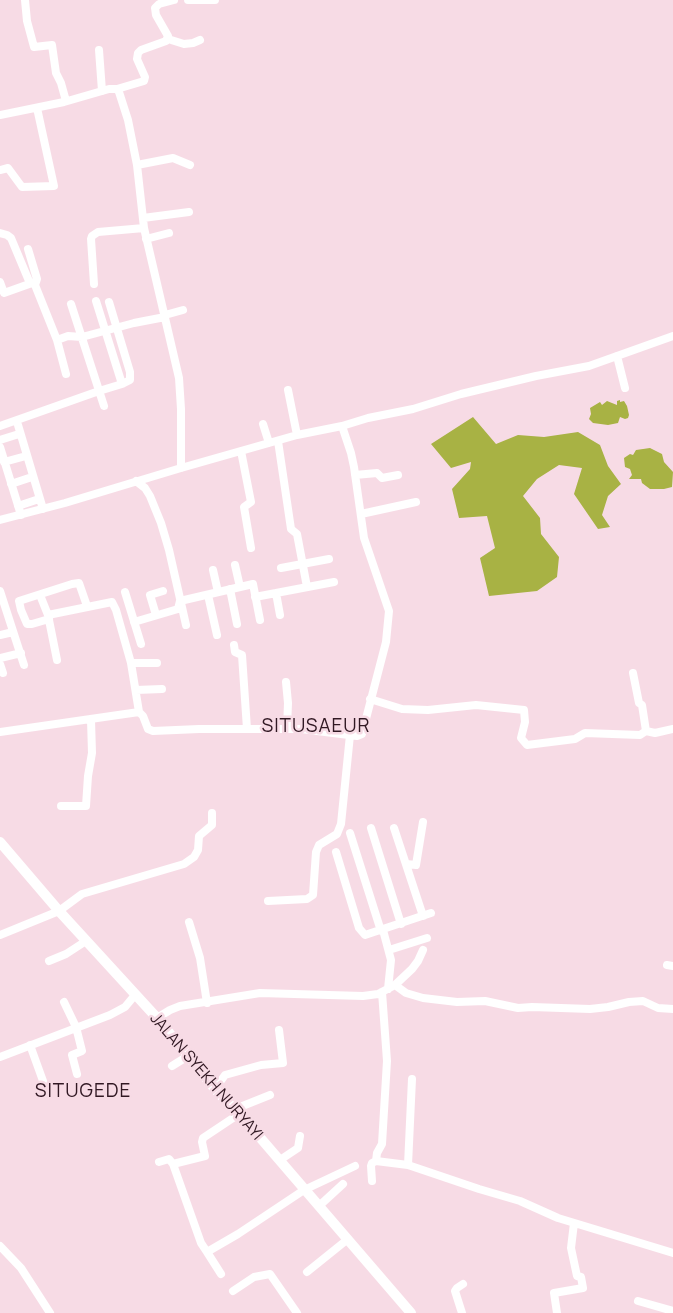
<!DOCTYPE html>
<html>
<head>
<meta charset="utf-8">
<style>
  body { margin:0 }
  canvas { display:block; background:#f7dbe5 }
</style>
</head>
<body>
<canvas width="673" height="1313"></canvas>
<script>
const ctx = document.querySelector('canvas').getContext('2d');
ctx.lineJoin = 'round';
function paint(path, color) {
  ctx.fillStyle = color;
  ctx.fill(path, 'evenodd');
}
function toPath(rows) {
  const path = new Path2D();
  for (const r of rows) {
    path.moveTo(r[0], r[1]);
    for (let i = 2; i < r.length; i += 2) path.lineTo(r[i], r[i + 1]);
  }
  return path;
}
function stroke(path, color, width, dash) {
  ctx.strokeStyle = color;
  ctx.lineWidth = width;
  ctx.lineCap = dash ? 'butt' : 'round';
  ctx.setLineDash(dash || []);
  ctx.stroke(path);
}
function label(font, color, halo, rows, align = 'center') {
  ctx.font = font + ' Manrope,sans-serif';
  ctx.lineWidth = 5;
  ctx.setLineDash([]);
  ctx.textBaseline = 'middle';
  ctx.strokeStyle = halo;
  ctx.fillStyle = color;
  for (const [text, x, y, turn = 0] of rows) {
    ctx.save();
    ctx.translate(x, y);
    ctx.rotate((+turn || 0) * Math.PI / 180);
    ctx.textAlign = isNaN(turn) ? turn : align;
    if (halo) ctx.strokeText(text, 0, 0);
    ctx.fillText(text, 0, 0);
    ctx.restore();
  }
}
const forest = toPath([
  [620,400,620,402,624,401,627,406,629,415,628,418,625,419,620,417,618,423,608,425,593,423,589,419,591,414,590,408,600,402,602,405,607,401,617,405,617,401],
  [473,417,496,444,518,435,544,437,578,432,600,445,608,466,621,484,608,496,602,515,610,527,598,529,574,494,582,468,559,465,537,479,523,496,540,518,541,534,559,557,557,577,537,591,489,596,480,558,495,548,487,516,459,518,452,489,470,469,471,462,451,468,431,444],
  [650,448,662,454,664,462,673,472,672,487,664,489,650,489,642,483,641,479,629,479,632,475,630,469,625,467,624,458,630,454,633,455,636,450]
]);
const minor = toPath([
  [25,0,27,21,34,47,52,45,56,73,61,83,66,101],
  [188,0,215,0],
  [168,39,184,44,193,43,200,40],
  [99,50,102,91],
  [117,89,144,81,145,77,137,59,138,53,141,50,166,41,168,36,156,15,155,8,159,4,174,0],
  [0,115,64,102,109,89,117,89,119,92,128,120,137,165,144,228,179,378,181,409,181,468],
  [137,165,173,158,190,165],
  [0,170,8,168,22,187,54,186,37,108],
  [143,218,189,212],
  [0,233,7,235,11,238,29,281,35,285,57,340,68,336,82,337,134,323,165,317],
  [146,239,169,233],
  [28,249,37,279,35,285],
  [0,282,4,293,32,283],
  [94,284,91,239,92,236,98,232,144,228],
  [96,301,122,384],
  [71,304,104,406],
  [165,315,183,310],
  [57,340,66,374],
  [617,356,625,388],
  [288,390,297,435],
  [263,424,269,443],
  [18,425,43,509],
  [0,426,99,391,122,384,130,380,130,372,109,302],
  [0,440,19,434],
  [278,441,291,529,297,534,307,587],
  [0,447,21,515],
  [241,451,251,502,244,507,251,548],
  [4,462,26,456],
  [355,475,377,473,382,478,398,475],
  [136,481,145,488,150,496,161,523,169,550,186,625],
  [11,484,32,477],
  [18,506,39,499],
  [361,514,416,502],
  [0,520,65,503,181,468,297,435,342,426,368,418,413,409,461,394,536,376,589,366,673,336],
  [235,565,240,587],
  [281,568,329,559],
  [213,570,218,592],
  [230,589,237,624],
  [0,591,24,665],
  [125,592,141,644],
  [276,593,280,615],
  [40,595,48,615,57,660],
  [208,595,217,635],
  [255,597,334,582],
  [48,615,112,602,116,610,131,663],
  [156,615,150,595,163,591],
  [49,619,32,624,27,624,21,610,19,601,72,584,79,583,87,606],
  [134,622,178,609,180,601,253,584,260,620],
  [0,635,13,632],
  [234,645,235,652,242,655,247,729],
  [0,658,21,653],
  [0,664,3,673],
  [633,673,639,703,642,705,646,731],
  [286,682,288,703,287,729],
  [136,690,162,689],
  [370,699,402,709,428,710,476,705,524,710,525,722,521,738,527,745,575,739,585,733,640,735,646,731,655,733,673,729],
  [139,712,131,663,157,663],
  [0,732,139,712,143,716,148,729,153,731,199,729,301,729,357,736,362,734,386,642,389,611,364,538,354,467,351,453,342,426],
  [61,806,86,806,88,776,92,753,91,720],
  [371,828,401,924],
  [394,828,423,916],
  [350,833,381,931],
  [336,852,359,928,365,935,431,913],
  [406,864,416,865,423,822],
  [268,901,307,899,313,895,316,852,319,845,337,834,341,824,350,735],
  [189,922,200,958,207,1003],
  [383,930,391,960,388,989],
  [0,935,59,911,82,894,184,864,194,857,198,850,199,836,212,825,212,813],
  [389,950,427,938],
  [49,961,66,954,86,941],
  [667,965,673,966],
  [395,985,406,993,423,998,457,1002,485,1001,518,1008,532,1007,590,1009,608,1007,629,1002,643,1001,658,1008,673,1009],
  [382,992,387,1061,382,1144,377,1153,376,1161,408,1165,479,1189,520,1201,558,1218,673,1253],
  [64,1002,76,1027,82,1051,72,1055,77,1074],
  [157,1018,170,1010,180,1006,260,993,363,996,378,994,395,985,412,969,418,961,423,950],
  [30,1045,47,1092],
  [0,1057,110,1015,125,1007,135,995],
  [172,1066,188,1056],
  [215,1089,225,1075,261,1065,283,1063,279,1030],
  [235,1109,270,1095],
  [239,1114,203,1138,202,1142,205,1156,173,1164,201,1243,207,1252,238,1234,304,1190,355,1166],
  [280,1160,298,1148,300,1136],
  [159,1162,169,1159,173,1164],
  [408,1165,412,1079],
  [372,1181,371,1166,372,1163,376,1161],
  [319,1206,343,1184],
  [0,1246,21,1268,50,1313],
  [207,1252,221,1274],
  [307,1272,348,1239],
  [233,1291,254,1277,270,1274,297,1313],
  [638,1301,673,1311],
  [462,1313,455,1291,457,1288,463,1284],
  [557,1313,554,1293,583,1288,581,1277,577,1276,571,1248,574,1223]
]);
const major = toPath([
  [0,842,59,911,157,1018,215,1089,251,1127,411,1313]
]);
const streetNames = [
  ["JALAN SYEKH NURYAYI",206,1077,49]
];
const quarterNames = [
  ["SITUSAEUR",316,727],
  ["SITUGEDE",83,1092]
];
paint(forest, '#a8b244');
stroke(minor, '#fff', 8);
stroke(major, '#fff', 10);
label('16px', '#311823', '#f7dbe5', streetNames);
ctx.letterSpacing = '1px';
label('19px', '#311823', '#f7dbe5', quarterNames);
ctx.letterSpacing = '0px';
</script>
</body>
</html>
